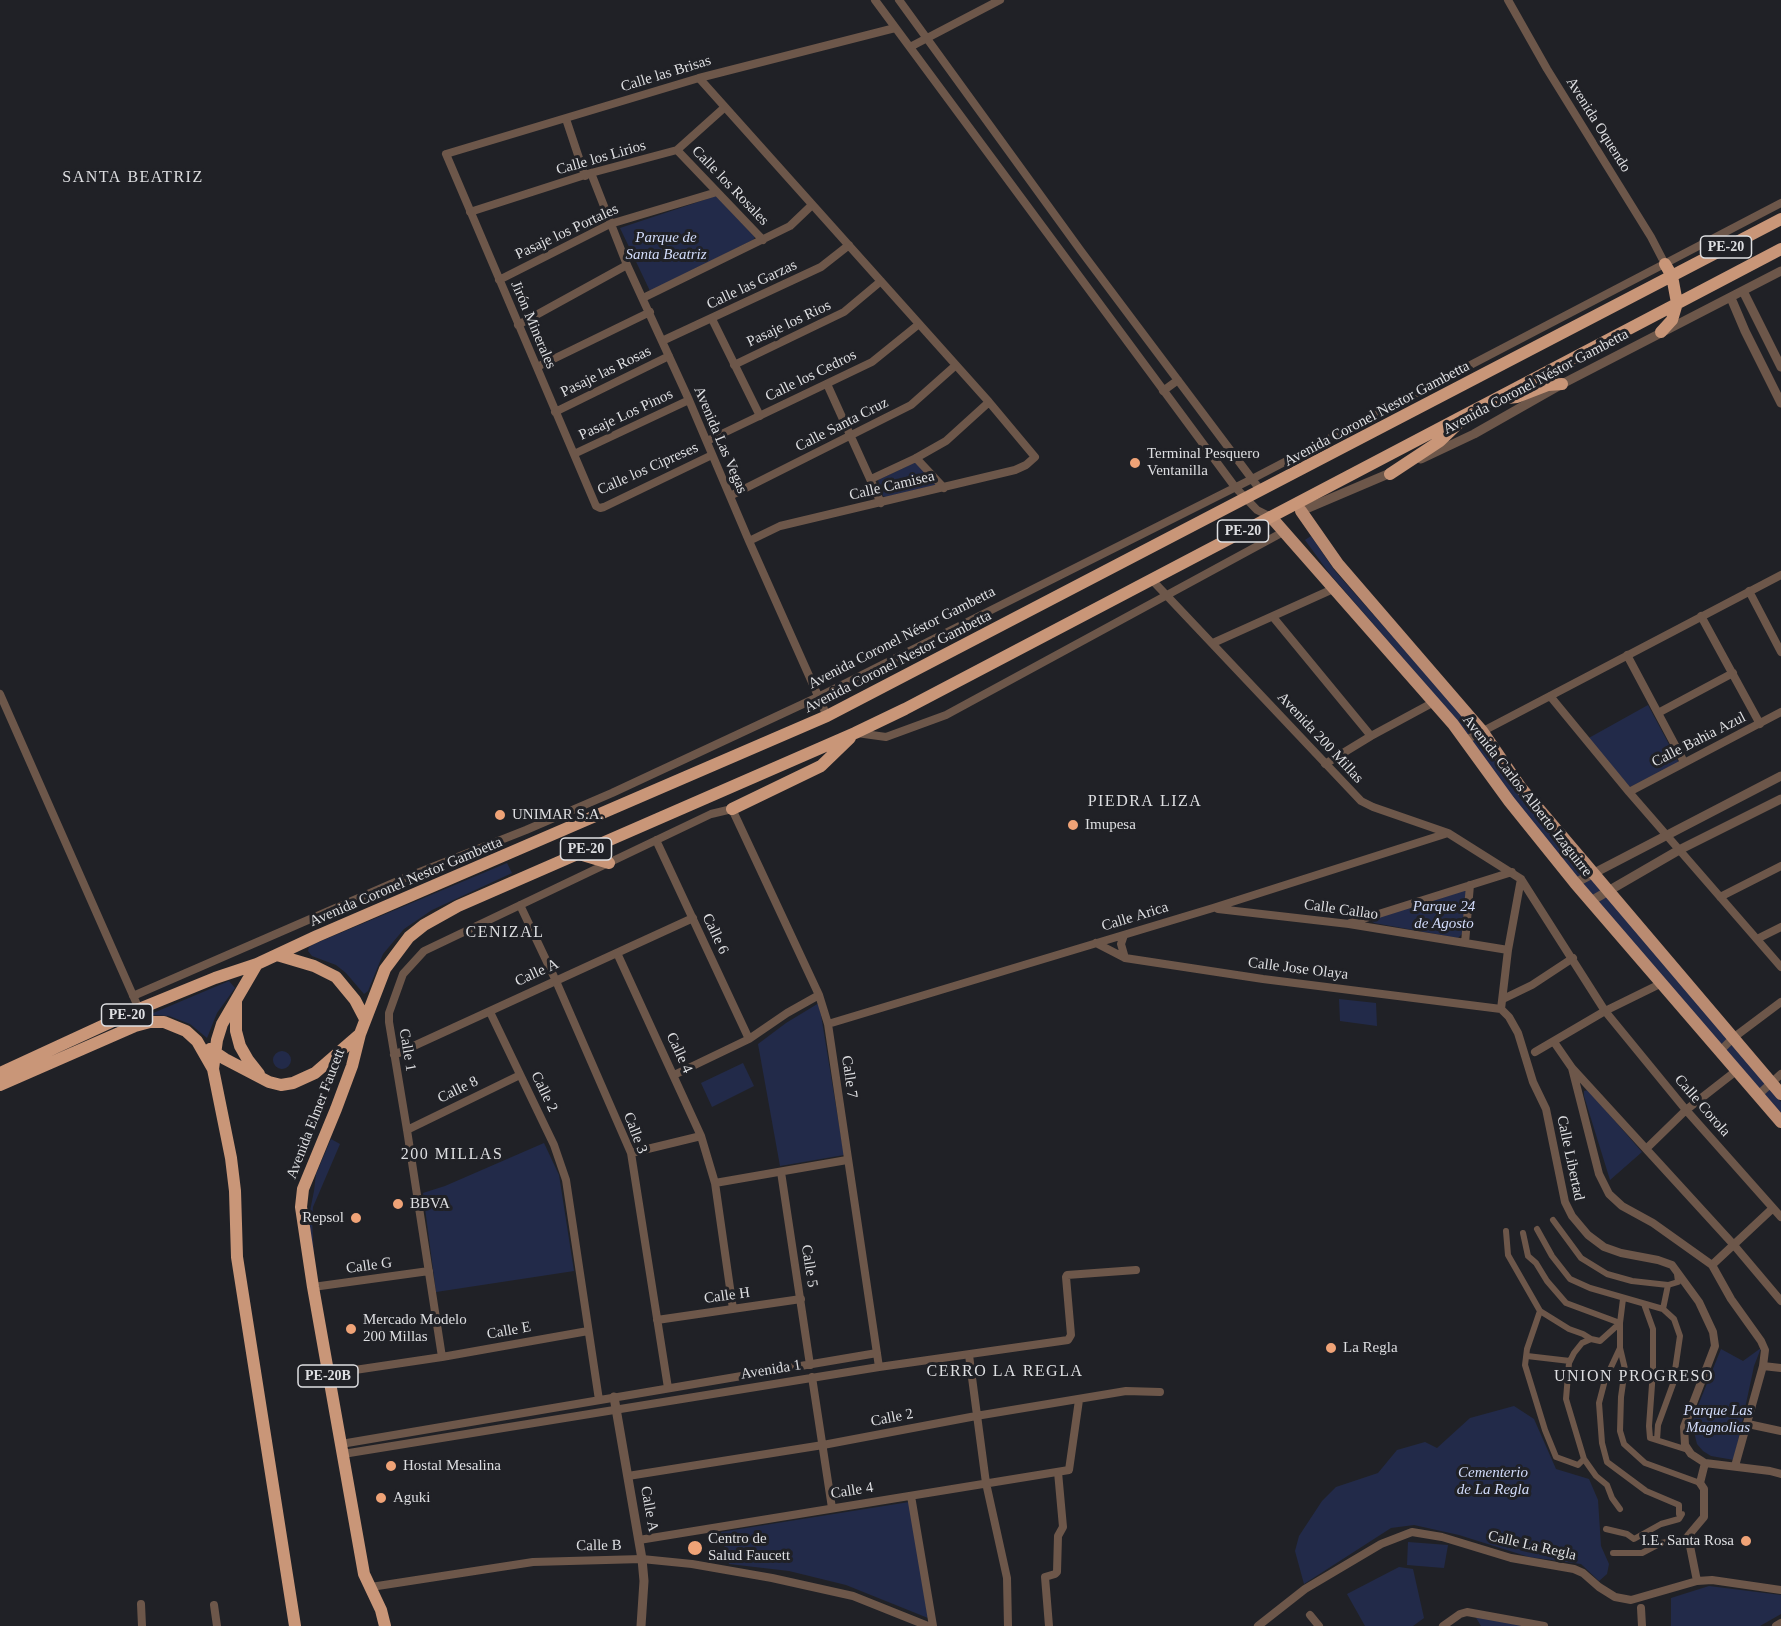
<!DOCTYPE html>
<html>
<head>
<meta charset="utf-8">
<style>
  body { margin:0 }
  canvas { display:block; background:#202126 }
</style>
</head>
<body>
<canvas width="1781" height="1626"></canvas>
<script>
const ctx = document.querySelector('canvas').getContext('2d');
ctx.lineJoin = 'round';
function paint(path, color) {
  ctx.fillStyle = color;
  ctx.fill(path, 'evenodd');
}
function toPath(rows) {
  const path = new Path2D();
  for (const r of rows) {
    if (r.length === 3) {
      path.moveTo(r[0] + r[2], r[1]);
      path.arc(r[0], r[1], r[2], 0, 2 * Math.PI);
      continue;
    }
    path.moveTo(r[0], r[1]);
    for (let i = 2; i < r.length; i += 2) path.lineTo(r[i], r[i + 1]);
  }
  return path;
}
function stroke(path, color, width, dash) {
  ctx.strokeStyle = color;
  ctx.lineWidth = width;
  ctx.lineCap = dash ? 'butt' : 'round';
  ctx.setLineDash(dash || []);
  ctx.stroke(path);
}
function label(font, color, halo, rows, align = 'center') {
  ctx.font = font + ' "Times New Roman",serif';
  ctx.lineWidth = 6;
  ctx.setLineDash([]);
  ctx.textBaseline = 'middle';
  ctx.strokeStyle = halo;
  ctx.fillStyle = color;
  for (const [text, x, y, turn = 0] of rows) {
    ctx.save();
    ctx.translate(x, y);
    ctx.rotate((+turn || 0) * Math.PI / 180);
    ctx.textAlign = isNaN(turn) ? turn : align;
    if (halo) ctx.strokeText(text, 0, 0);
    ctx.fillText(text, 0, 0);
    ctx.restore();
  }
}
const green = toPath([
  [716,196,755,237,753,240,650,291,620,228],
  [918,461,937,481,936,485,886,497,883,496,878,480],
  [1311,536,1335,571,1467,721,1517,792,1781,1102,1781,1113,1654,968,1511,798,1461,725,1329,573,1305,540],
  [1648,705,1679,763,1630,787,1587,739],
  [507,863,512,873,432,910,404,929,383,954,368,991,364,994,346,973,336,965,312,956,308,951,309,947,314,944],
  [1465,890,1467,894,1462,934,1458,938,1374,923,1372,921,1372,918],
  [229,981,235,988,217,1013,207,1038,190,1024,169,1016,155,1015,139,1019],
  [1339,999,1376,1003,1377,1026,1340,1021],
  [819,1003,844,1155,780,1166,758,1044,786,1023],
  [282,1060,9],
  [743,1063,754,1086,712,1107,701,1083],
  [1588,1090,1642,1152,1610,1180,1584,1096,1584,1091],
  [331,1139,340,1144,313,1207,312,1219,314,1256,312,1256,309,1216,314,1191,316,1174],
  [544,1143,559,1175,574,1271,436,1292,423,1193,445,1186],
  [1761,1348,1754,1366,1734,1460,1711,1456,1703,1451,1697,1444,1692,1424,1697,1408,1721,1349,1743,1361],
  [1514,1406,1534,1419,1556,1469,1589,1479,1598,1500,1601,1546,1609,1564,1607,1574,1599,1581,1581,1564,1529,1557,1459,1535,1414,1525,1391,1528,1304,1584,1295,1551,1299,1536,1322,1501,1336,1487,1378,1473,1397,1450,1425,1442,1437,1448,1470,1418],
  [909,1502,928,1618,846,1585,789,1571,729,1564,721,1532],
  [1408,1542,1448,1545,1444,1568,1407,1565],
  [1399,1567,1413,1569,1424,1618,1413,1626,1365,1626,1347,1594],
  [1709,1586,1781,1595,1781,1614,1760,1626,1671,1626,1671,1598],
  [1475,1616,1526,1626,1481,1626]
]);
const pedestrian = toPath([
  [1553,1220,1581,1258,1607,1274,1632,1281,1668,1285,1678,1282,1677,1274],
  [1537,1229,1552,1256,1570,1279,1590,1288,1663,1309,1668,1285],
  [1506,1231,1508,1255,1540,1311,1569,1329,1583,1334,1591,1339],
  [1523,1233,1528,1256,1536,1263,1547,1281,1566,1303,1620,1323,1620,1348,1605,1380,1599,1403,1602,1443,1607,1462,1646,1491,1679,1505,1679,1514,1682,1514,1679,1519,1661,1524,1634,1539,1627,1534,1606,1529],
  [1644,1304,1653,1329,1653,1371,1649,1426,1650,1438,1688,1450],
  [1540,1311,1527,1349,1525,1365,1545,1430,1556,1457,1578,1465,1584,1459],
  [1620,1348,1625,1369,1621,1397,1620,1431,1624,1444,1645,1463,1700,1483],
  [1527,1356,1570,1361],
  [1657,1440,1658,1425,1673,1384,1680,1336,1674,1319,1663,1309],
  [1620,1509,1612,1498,1607,1485,1596,1476,1584,1459,1566,1399,1569,1363,1574,1353,1582,1343,1591,1339,1600,1341,1620,1323,1623,1299],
  [1613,1553,1642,1553,1661,1543,1688,1538]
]);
const minor = toPath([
  [875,0,1235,487,1257,510,1271,517],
  [899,0,1081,251,1261,491],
  [1508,0,1547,69,1651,237,1665,264],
  [910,47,1000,0],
  [699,78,989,402,1035,457,1026,465,1015,470,780,526,749,541],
  [566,119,585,176],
  [677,150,763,240],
  [591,173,627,265,689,400,749,541,827,716],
  [470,212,591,173,677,150,725,107],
  [499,280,610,224,717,192],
  [643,298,790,226,812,205],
  [712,319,760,416],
  [518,325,627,265],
  [662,341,821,267,849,245],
  [734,365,844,312,881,281],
  [537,367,650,312],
  [827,384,881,503],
  [1163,391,1178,380],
  [555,412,669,356],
  [707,441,872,362,919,324],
  [574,454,689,400],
  [712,455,604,507,600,508,596,506,446,154,699,78,895,28],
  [916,458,944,488],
  [871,479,916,458,946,441,989,402],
  [730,496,911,405,956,365],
  [1152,580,1361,801,1373,807,1448,833,1521,879,1605,1011,1686,1110,1781,1217],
  [1749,591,1781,652],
  [1701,616,1760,724],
  [1273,617,1371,736],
  [1213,643,1333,589],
  [1627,655,1684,762],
  [0,694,139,1009],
  [1550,696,1629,792,1781,967],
  [1658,713,1733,673],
  [857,733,886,737,946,715,1285,531],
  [1466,740,1781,575],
  [1325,764,1371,736,1434,702],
  [1629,792,1781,712],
  [656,840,749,1039],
  [1720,897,1781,866],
  [520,905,556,981,631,1153,668,1388],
  [1218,909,1349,924,1508,950],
  [1350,923,1512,872],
  [1124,935,1121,944,1125,958],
  [1757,939,1781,927],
  [1096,943,1125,958,1263,979,1501,1009],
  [1465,943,1470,885],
  [617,953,701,1136,715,1183,733,1309],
  [133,996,407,877,526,830,612,793,818,697,1252,479,1781,203],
  [1503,999,1532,985,1573,958],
  [1501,1009,1509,1017,1518,1033,1533,1082,1546,1109,1565,1202,1572,1216,1588,1235,1604,1247,1621,1253,1658,1260,1672,1265,1699,1302,1713,1332,1715,1346,1684,1427,1685,1445,1691,1454,1705,1463,1770,1471,1781,1474],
  [1501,1009,1508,950,1521,879],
  [490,1012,554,1145,566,1180,599,1400],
  [828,1024,1213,908,1448,833],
  [1554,1042,1572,1068,1733,1244,1781,1301],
  [1535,1052,1605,1011,1660,984],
  [1719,1052,1733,1038,1781,1002],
  [394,1055,693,918],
  [1572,1068,1599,1174,1609,1194,1622,1206,1653,1223,1712,1265,1731,1299,1761,1341,1765,1350,1763,1366,1735,1466],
  [674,1075,749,1039,787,1013,819,995],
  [1758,1095,1781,1074],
  [407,1130,520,1075],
  [1647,1148,1686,1110,1736,1071],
  [631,1153,701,1136],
  [781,1172,810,1365],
  [715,1183,847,1160],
  [1712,1265,1773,1208],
  [313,1287,429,1271],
  [657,1320,801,1299],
  [969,1355,986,1483,1007,1578,1008,1626],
  [442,1357,407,1130,389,1022,389,1013,403,974,424,951,711,814,732,809,819,995,828,1024,879,1367],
  [1763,1366,1781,1368],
  [328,1374,442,1357,588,1331],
  [812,1377,832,1508],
  [1748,1424,1781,1431],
  [341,1444,877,1353],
  [343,1454,879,1367,1068,1340,1071,1335,1066,1277,1067,1275,1136,1270],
  [628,1476,823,1445,976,1416,1126,1391,1160,1392],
  [911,1496,933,1626],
  [639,1540,1069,1470,1079,1400],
  [1697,1581,1688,1536,1704,1517,1704,1489,1700,1483,1705,1463],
  [371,1587,533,1562,642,1559,692,1564,772,1578,853,1596,928,1626],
  [141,1604,142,1626],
  [214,1605,217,1626],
  [1641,1608,1642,1626],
  [1310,1615,1319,1626],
  [1049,1626,1045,1577,1055,1574,1057,1572,1058,1536,1063,1527,1058,1472],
  [1258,1626,1305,1589,1381,1544,1412,1532,1442,1537,1511,1558,1574,1569,1583,1573,1599,1587,1615,1597,1631,1600,1697,1581,1712,1580,1781,1590],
  [1443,1626,1460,1614,1467,1612,1544,1626],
  [1776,1626,1781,1623]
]);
const tertiary = toPath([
  [1743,291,1781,367],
  [1731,298,1745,331,1781,403],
  [1421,459,1474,434,1562,384,1781,271],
  [1301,511,1395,471],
  [1575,883,1781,776],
  [1591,901,1679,850,1781,799],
  [614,1397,642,1559,644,1581,641,1626]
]);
const primary = toPath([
  [1301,511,1338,564,1482,731,1521,788,1781,1094],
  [1271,517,1453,724,1509,801,1575,883,1781,1122]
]);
const trunk = toPath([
  [1661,332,1672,320,1677,303,1672,276,1665,264],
  [1497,399,1517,397,1548,385,1562,384],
  [1390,474,1440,441,1463,419],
  [732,809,821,766,850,738],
  [576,853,609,863],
  [277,955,314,966,336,977,355,1000,365,1019],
  [257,964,222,1024,217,1040,213,1069,231,1158,235,1191,237,1257,295,1626],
  [236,1002,236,1031,240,1046,248,1060,259,1074],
  [210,1049,225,1059,269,1082,281,1085,293,1083,315,1073,360,1034],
  [0,1073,139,1009,215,978,257,964,317,936,827,716,1781,219],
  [0,1085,135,1026,150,1022,164,1022,186,1031,197,1041,213,1069],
  [385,1626,381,1610,364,1574,313,1287,301,1207,303,1189,336,1109,352,1066,360,1034,385,969,409,937,424,925,458,906,855,733,905,709,1781,249]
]);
const markers = [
  [1135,463,6,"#efa377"],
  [500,815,6,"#efa377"],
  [1073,825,6,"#efa377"],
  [398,1204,6,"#efa377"],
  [356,1218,6,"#efa377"],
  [351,1329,6,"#efa377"],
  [1331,1348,6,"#efa377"],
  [391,1466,6,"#efa377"],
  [381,1498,6,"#efa377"],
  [1746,1541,6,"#efa377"],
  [695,1548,8,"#efa377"]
];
const shields = [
  [1726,247,51],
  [1243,531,51],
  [586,849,51],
  [127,1015,51],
  [328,1376,60]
];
const shieldNames = [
  ["PE-20",1726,247],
  ["PE-20",1243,531],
  ["PE-20",586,849],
  ["PE-20",127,1015],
  ["PE-20B",328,1376]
];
const streetNames = [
  ["Calle las Brisas",666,74,-17],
  ["Avenida Oquendo",1598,125,58],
  ["Calle los Lirios",601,158,-16],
  ["Calle los Rosales",730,186,46],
  ["Pasaje los Portales",567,232,-25],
  ["Calle las Garzas",752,285,-25],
  ["Pasaje los Rios",789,324,-25],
  ["Jirón Minerales",533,325,67],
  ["Pasaje las Rosas",606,372,-26],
  ["Calle los Cedros",811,376,-26],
  ["Avenida Coronel Néstor Gambetta",1536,382,-28],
  ["Avenida Coronel Nestor Gambetta",1377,414,-28],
  ["Pasaje Los Pinos",626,415,-25],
  ["Calle Santa Cruz",842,425,-27],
  ["Avenida Las Vegas",720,440,67],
  ["Calle los Cipreses",648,469,-24],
  ["Calle Camisea",892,486,-13],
  ["Avenida Coronel Néstor Gambetta",902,638,-27],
  ["Avenida Coronel Nestor Gambetta",898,662,-27],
  ["Avenida 200 Millas",1320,738,47],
  ["Calle Bahia Azul",1699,740,-27],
  ["Avenida Carlos Alberto Izaguirre",1527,796,52],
  ["Avenida Coronel Nestor Gambetta",406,882,-23],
  ["Calle Callao",1341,910,8],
  ["Calle Arica",1135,917,-17],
  ["Calle 6",715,934,65],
  ["Calle Jose Olaya",1298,969,7],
  ["Calle A",537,973,-25],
  ["Calle 1",407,1050,80],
  ["Calle 4",679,1053,65],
  ["Calle 7",849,1077,82],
  ["Calle 8",458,1090,-26],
  ["Calle 2",544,1092,64],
  ["Calle Corola",1702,1106,49],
  ["Avenida Elmer Faucett",316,1114,-69],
  ["Calle 3",635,1133,69],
  ["Calle Libertad",1570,1158,78],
  ["Calle G",369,1266,-8],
  ["Calle 5",809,1266,81],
  ["Calle H",727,1296,-8],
  ["Calle E",509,1331,-10],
  ["Avenida 1",771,1370,-9],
  ["Calle 2",892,1418,-11],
  ["Calle 4",852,1491,-9],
  ["Calle A",649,1509,80],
  ["Calle B",599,1546,-1],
  ["Calle La Regla",1532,1546,13]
];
const parkNames = [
  ["Parque de",666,238],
  ["Santa Beatriz",666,255],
  ["Parque 24",1444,907],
  ["de Agosto",1444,924],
  ["Parque Las",1718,1411],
  ["Magnolias",1718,1428],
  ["Cementerio",1493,1473],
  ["de La Regla",1493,1490]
];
const poiNames = [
  ["Terminal Pesquero",1147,454],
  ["Ventanilla",1147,471],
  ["UNIMAR S.A.",512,815],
  ["Imupesa",1085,825],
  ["BBVA",410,1204],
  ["Repsol",344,1218,"right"],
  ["Mercado Modelo",363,1320],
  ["200 Millas",363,1337],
  ["La Regla",1343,1348],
  ["Hostal Mesalina",403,1466],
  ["Aguki",393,1498],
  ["Centro de",708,1539],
  ["Salud Faucett",708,1556],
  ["I.E. Santa Rosa",1734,1541,"right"]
];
const neighbourhoodNames = [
  ["SANTA BEATRIZ",133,178],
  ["PIEDRA LIZA",1145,802],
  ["CENIZAL",505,933],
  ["200 MILLAS",452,1155],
  ["CERRO LA REGLA",1005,1372],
  ["UNION PROGRESO",1634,1377]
];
paint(green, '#222a49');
stroke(pedestrian, '#6d574a', 6);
stroke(minor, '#6d574a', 8);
stroke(tertiary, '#6d574a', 9);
stroke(primary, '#ba8b71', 12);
stroke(trunk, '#c99678', 12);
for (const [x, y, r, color] of markers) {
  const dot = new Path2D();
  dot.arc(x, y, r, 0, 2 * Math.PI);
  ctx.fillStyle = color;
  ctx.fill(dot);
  stroke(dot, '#202126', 2);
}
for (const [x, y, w] of shields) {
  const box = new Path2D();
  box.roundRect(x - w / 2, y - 11, w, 22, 4.5);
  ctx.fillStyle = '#202126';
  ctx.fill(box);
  stroke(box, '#dedfe2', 1.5);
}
label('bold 14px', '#dedfe2', null, shieldNames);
label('15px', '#dedfe2', '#202126', streetNames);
label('italic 15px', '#d2dcfb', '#202126', parkNames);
label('15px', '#dedfe2', '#202126', poiNames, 'left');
ctx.letterSpacing = '1.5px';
label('16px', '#dedfe2', '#202126', neighbourhoodNames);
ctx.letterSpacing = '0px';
</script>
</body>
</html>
